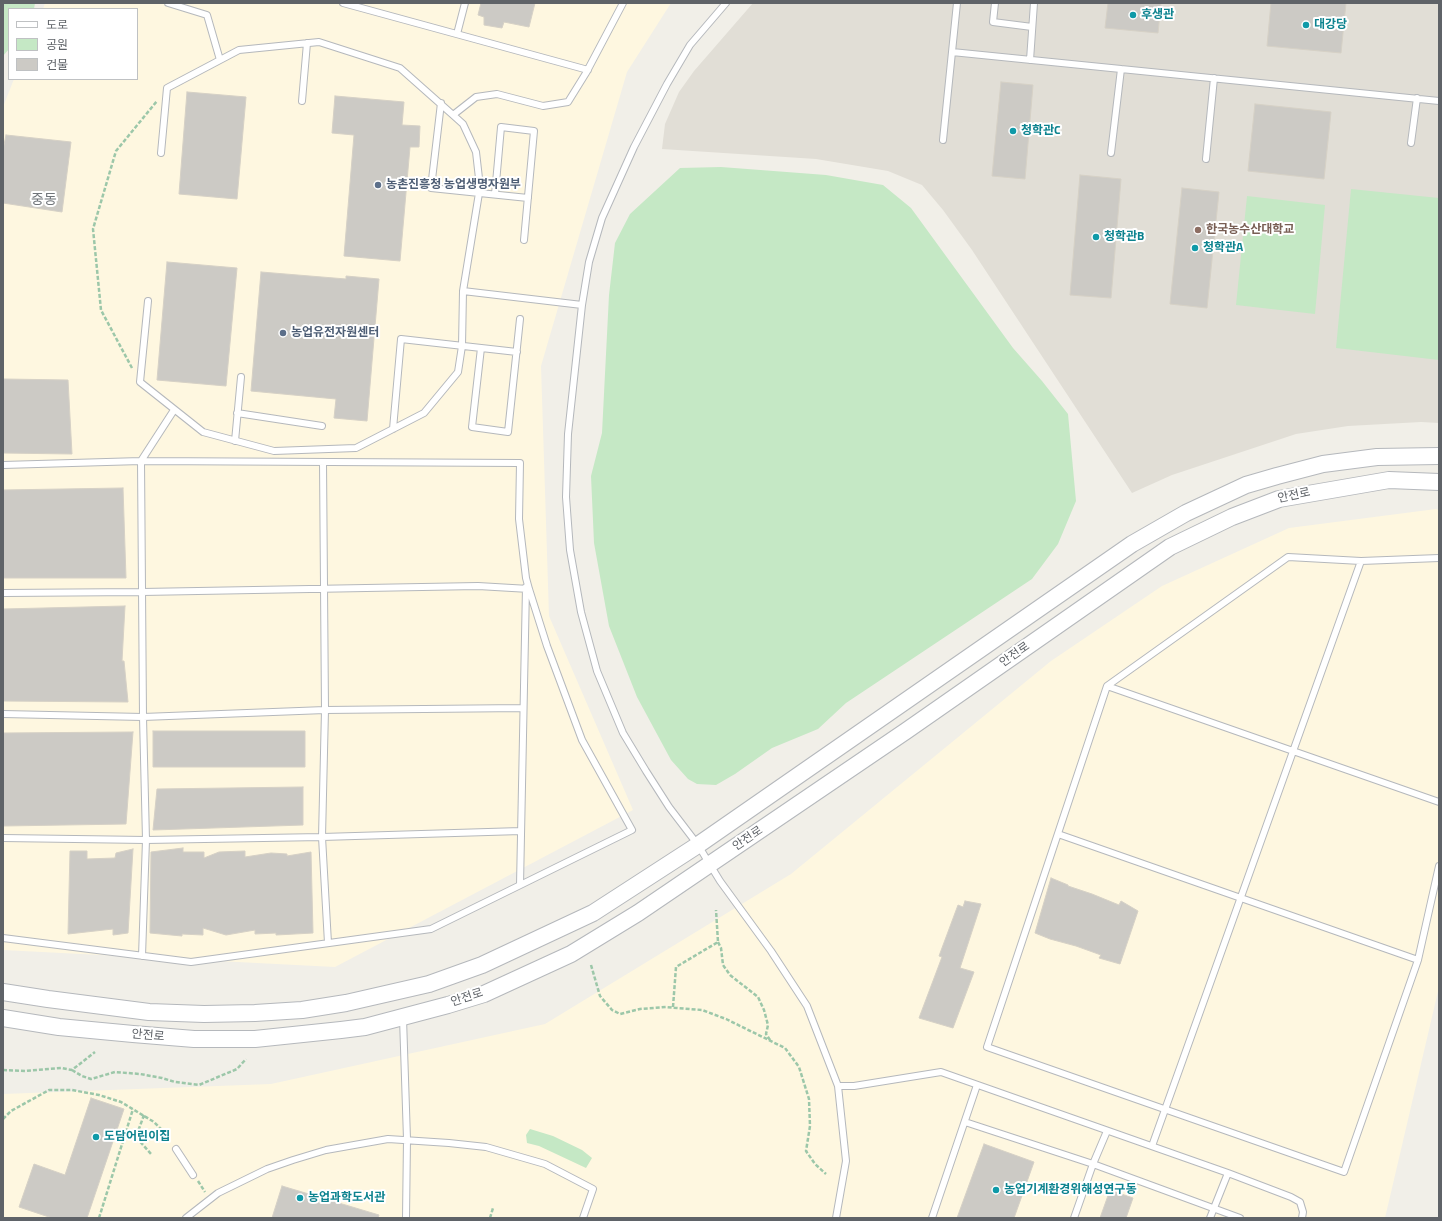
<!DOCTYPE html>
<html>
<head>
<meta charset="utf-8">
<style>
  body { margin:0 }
  #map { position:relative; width:1442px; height:1221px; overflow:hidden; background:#f1efe8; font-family:"Titillium Web","Noto Sans KR",sans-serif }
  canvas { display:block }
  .frame { position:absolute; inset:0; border:4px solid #5f6368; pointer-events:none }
  .legend { position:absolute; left:8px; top:8px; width:130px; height:72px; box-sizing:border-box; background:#fff; border:1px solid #bfc1c3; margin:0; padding:5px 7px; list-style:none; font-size:12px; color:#5f6368 }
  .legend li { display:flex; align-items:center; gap:8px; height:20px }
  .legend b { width:20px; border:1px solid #bfc1c3 }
</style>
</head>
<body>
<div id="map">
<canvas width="1442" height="1221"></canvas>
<div class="frame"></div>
<ul class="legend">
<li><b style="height:5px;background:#fff"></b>도로</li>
<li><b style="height:11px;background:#c5e8c5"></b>공원</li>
<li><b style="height:11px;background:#cccac5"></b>건물</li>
</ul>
</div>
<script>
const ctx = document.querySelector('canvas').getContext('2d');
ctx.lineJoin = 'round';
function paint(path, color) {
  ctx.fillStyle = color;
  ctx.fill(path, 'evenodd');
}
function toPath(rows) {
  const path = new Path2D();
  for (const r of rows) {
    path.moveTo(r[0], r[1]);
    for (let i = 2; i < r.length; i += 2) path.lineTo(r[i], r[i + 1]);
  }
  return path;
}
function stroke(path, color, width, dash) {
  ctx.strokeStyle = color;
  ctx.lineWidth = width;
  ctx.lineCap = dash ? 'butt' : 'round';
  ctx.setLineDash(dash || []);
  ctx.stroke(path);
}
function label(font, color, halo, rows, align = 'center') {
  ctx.font = font + ' "Titillium Web","Noto Sans KR",sans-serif';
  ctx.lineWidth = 4;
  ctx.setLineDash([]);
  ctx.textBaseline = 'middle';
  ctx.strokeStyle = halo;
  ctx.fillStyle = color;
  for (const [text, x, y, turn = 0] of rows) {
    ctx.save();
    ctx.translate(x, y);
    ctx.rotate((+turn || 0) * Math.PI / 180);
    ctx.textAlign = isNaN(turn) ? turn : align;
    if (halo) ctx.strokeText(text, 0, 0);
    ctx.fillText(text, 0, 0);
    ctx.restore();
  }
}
const commercial = toPath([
  [45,3,671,3,627,72,541,366,549,616,633,810,335,967,3,950,3,107,14,79,137,79,137,9,43,9],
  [1436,509,1439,510,1439,987,1385,1218,3,1218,3,1094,271,1084,545,1024,791,874,1051,661,1162,586,1289,528]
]);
const education = toPath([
  [753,3,1439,3,1439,423,1421,422,1348,426,1296,434,1172,475,1132,493,972,250,943,210,922,185,888,171,816,159,662,149,665,124,679,92,694,71]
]);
const green = toPath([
  [3,3,35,3,34,9,9,9,9,49,3,56],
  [721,167,826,175,883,185,911,208,1013,348,1042,381,1068,414,1076,501,1058,544,1032,579,846,703,818,729,772,748,735,774,716,785,697,784,688,779,671,760,637,697,609,626,594,543,591,476,602,433,609,295,615,243,630,214,680,168],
  [1351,189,1439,198,1439,360,1336,348],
  [1247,196,1325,205,1315,314,1236,305],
  [530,1129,553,1136,582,1150,592,1158,586,1168,539,1146,527,1143,526,1135]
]);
const building = toPath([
  [481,3,535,3,529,27,504,22,502,28,484,25,484,17,478,15,481,3],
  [1108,3,1161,3,1158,33,1105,28,1108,3],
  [1271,3,1346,3,1341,53,1267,46,1271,3],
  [1001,82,1033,85,1025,179,992,176,1001,82],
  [187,92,246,97,237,199,179,194,187,92],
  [335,96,404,102,402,125,420,126,419,147,410,147,400,261,344,256,354,135,332,133,335,96],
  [1255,104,1331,112,1324,179,1248,171,1255,104],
  [6,135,71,142,62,212,3,203,3,150,6,135],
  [1080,175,1121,179,1111,298,1070,295,1080,175],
  [1182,188,1219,192,1207,308,1170,304,1182,188],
  [167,262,237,268,226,386,157,380,167,262],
  [261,272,346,279,346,276,379,279,367,421,334,418,336,399,251,391,261,272],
  [3,379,68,380,72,454,3,453,3,379],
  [123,488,126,578,3,578,3,490,123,488],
  [125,606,122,661,124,661,128,702,3,701,3,609,125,606],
  [153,731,305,731,305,767,153,767,153,731],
  [133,732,126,824,3,826,3,733,133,732],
  [303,787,303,825,153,830,157,789,303,787],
  [183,848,183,852,204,852,204,858,219,852,245,851,245,857,271,853,287,854,287,856,311,852,313,933,276,935,276,933,255,934,255,930,226,935,203,928,203,935,182,934,182,936,150,933,151,852,183,848],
  [133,849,128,933,113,935,113,929,68,934,70,851,87,851,87,859,115,858,116,853,133,849],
  [1051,878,1068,885,1068,886,1092,894,1119,905,1121,901,1138,911,1120,964,1099,958,1101,955,1076,946,1050,939,1035,933,1051,878],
  [965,901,981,904,960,968,974,972,953,1028,919,1018,942,957,939,956,958,905,963,907,965,901],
  [91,1098,124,1109,87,1218,52,1218,19,1207,34,1164,65,1175,91,1098],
  [984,1144,1034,1162,1014,1218,957,1218,984,1144],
  [282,1186,379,1215,378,1218,272,1218,282,1186],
  [1110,1190,1133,1198,1126,1218,1100,1218,1110,1190]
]);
const path = toPath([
  [132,368,101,310,93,229,116,151,157,101],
  [718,942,721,948,723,965,730,975,758,997,764,1010,768,1025,766,1034,770,1040],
  [591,965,600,996,612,1010,620,1014,640,1009,666,1007,702,1010,726,1019,785,1048,799,1067,809,1099,810,1126,806,1151,815,1164,826,1174],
  [673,1007,676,967,718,942,716,910],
  [3,1070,25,1071,61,1068,72,1070,95,1052],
  [72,1070,82,1076,91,1079,115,1072,140,1074,162,1078,175,1082,199,1085,237,1069,246,1059],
  [144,1115,136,1137,151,1154],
  [3,1119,11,1111,49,1090,72,1090,99,1095,121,1102,154,1122,164,1132,168,1133],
  [198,1181,205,1192],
  [99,1218,133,1109],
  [490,1218,493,1208]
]);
const service = toPath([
  [168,3,207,15,220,60],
  [343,3,588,70],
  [726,3,690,45,667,84,634,147,602,218,589,262,582,305,568,434,566,497,570,550,581,612,597,671,623,733,646,771,669,807,698,845,720,881,771,951,807,1006,838,1086,846,1161,836,1218],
  [995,3,993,22,1032,27],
  [457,34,465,3],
  [952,52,1439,101],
  [1030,60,1034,3],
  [302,101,307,43],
  [441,103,431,188,528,198],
  [453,115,476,97,497,94,543,106,568,102,586,73,623,3],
  [943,140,957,3],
  [1411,143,1417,98],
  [1111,153,1121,69],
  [1206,159,1214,78],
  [495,194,501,127,534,131,524,240],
  [463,291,582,305],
  [148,301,140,382,203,432,274,451,356,448,424,413,458,372,462,346,463,291,480,187,476,152,463,124,453,115,400,68,319,42,239,50,167,88,161,153],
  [481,348,472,427,508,432,520,319],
  [237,413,322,426],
  [393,429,401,339,517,352],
  [235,441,241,377],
  [323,462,325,710,322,837,328,943],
  [3,465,141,461,520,463,519,519,526,578,529,589,547,646,582,740,632,830,431,929,191,962,3,938],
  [1439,558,1361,561,1288,557,1107,686,987,1047,1344,1172,1418,960,1439,866],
  [3,593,142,592,478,586,529,589],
  [1107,686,1439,802],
  [3,714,143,717,325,710,523,708],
  [1058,834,1418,960],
  [3,838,146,840,322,837,521,831],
  [520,885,526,587],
  [142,956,146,840,143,717,141,461,174,410],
  [403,1018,407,1139,406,1218],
  [838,1086,854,1086,941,1072,1228,1173,1291,1197,1300,1202,1303,1212,1302,1218],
  [965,1122,1093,1164,1240,1218],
  [1152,1146,1361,561],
  [176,1149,193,1175],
  [186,1218,218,1193,267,1169,293,1160,326,1150,388,1139,449,1143,486,1147,545,1164,593,1189,583,1218],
  [932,1218,977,1085],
  [1074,1218,1093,1164,1107,1131],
  [1210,1218,1228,1173]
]);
const tertiary = toPath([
  [3,992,48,999,149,1012,204,1014,255,1013,302,1010,346,1003,429,984,482,965,593,913,698,845,1132,544,1186,513,1246,485,1277,476,1323,464,1377,457,1439,456],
  [3,1018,59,1027,133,1034,194,1039,255,1039,341,1030,365,1027,448,1005,484,994,571,954,638,913,906,731,1170,547,1232,517,1279,499,1389,480,1439,482]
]);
const markers = [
  [1133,15,4,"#0f9aa8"],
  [1306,25,4,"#0f9aa8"],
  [1013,131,4,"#0f9aa8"],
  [378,185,4,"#5c6f8a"],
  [1198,230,4,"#8d6e63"],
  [1096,237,4,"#0f9aa8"],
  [1195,248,4,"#0f9aa8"],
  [283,333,4,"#5c6f8a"],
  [96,1137,4,"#0f9aa8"],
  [996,1190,4,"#0f9aa8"],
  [300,1198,4,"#0f9aa8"]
];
const cultureNames = [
  ["후생관",1141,15],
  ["대강당",1314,25],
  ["청학관C",1021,131],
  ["청학관B",1104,237],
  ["청학관A",1203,248],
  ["도담어린이집",104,1137],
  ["농업기계환경위해성연구동",1004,1190],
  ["농업과학도서관",308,1198]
];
const serviceNames = [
  ["농촌진흥청 농업생명자원부",386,185],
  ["농업유전자원센터",291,333]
];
const educationNames = [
  ["한국농수산대학교",1206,230]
];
const streetNames = [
  ["안전로",1294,496,-12],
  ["안전로",1015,655,-35],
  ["안전로",748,839,-34],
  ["안전로",467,998,-18],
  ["안전로",148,1036,5]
];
const quarterNames = [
  ["중동",44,201]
];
paint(commercial, '#fef7e0');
paint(education, '#e1ded6');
paint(green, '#c5e8c5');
paint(building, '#cccac5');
stroke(building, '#d6d1c6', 1);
stroke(service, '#b5b8bc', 8);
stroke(tertiary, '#b5b8bc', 18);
stroke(path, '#9cc7a9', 2.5, [4, 2]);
stroke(service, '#fff', 6);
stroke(tertiary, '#fff', 16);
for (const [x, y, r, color] of markers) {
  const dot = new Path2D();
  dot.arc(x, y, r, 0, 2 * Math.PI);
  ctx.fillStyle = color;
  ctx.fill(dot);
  stroke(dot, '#fff', 1.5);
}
label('bold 12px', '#0d838f', '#fff', cultureNames, 'left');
label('bold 12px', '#4e5e75', '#fff', serviceNames, 'left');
label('bold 12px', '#785e54', '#fff', educationNames, 'left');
label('12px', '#5f6368', '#fff', streetNames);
label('14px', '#70757a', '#fff', quarterNames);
</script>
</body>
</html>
